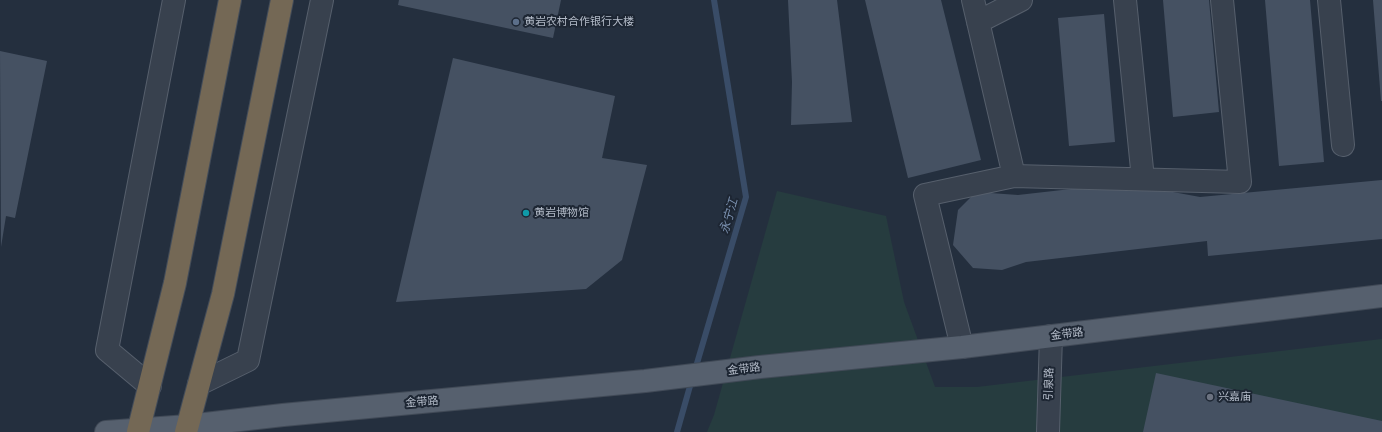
<!DOCTYPE html>
<html>
<head>
<meta charset="utf-8">
<style>
  body { margin:0 }
  canvas { display:block; background:#242f3e }
</style>
</head>
<body>
<canvas width="1382" height="432"></canvas>
<script>
const ctx = document.querySelector('canvas').getContext('2d');
ctx.lineJoin = 'round';
function paint(path, color) {
  ctx.fillStyle = color;
  ctx.fill(path, 'evenodd');
}
function toPath(rows) {
  const path = new Path2D();
  for (const r of rows) {
    path.moveTo(r[0], r[1]);
    for (let i = 2; i < r.length; i += 2) path.lineTo(r[i], r[i + 1]);
  }
  return path;
}
function stroke(path, color, width, dash) {
  ctx.strokeStyle = color;
  ctx.lineWidth = width;
  ctx.lineCap = dash ? 'butt' : 'round';
  ctx.setLineDash(dash || []);
  ctx.stroke(path);
}
function label(font, color, halo, rows, align = 'center') {
  ctx.font = font + ' "Public Sans","Noto Sans SC",sans-serif';
  ctx.lineWidth = 4;
  ctx.setLineDash([]);
  ctx.textBaseline = 'middle';
  ctx.strokeStyle = halo;
  ctx.fillStyle = color;
  for (const [text, x, y, turn = 0] of rows) {
    ctx.save();
    ctx.translate(x, y);
    ctx.rotate((+turn || 0) * Math.PI / 180);
    ctx.textAlign = isNaN(turn) ? turn : align;
    if (halo) ctx.strokeText(text, 0, 0);
    ctx.fillText(text, 0, 0);
    ctx.restore();
  }
}
const green = toPath([
  [777,191,886,216,904,302,935,387,977,387,1382,339,1382,432,707,432,714,415]
]);
const stream = toPath([
  [695,370,746,197,714,0],
  [677,432,692,379]
]);
const building = toPath([
  [399,0,561,0,553,38,398,5],
  [788,0,837,0,852,122,791,125,792,82],
  [865,0,941,0,981,160,908,178],
  [1163,0,1209,0,1219,112,1173,117],
  [1265,0,1310,0,1324,162,1279,166],
  [1373,0,1382,0,1382,101,1381,101],
  [1104,14,1115,142,1069,146,1058,18],
  [0,51,47,61,15,218,6,216,1,247],
  [453,58,615,96,602,158,647,165,622,260,586,289,396,302],
  [1382,180,1382,239,1208,256,1207,241,1026,262,1002,270,973,268,953,245,958,210,976,192,1018,195,1124,183,1200,197],
  [1156,373,1382,421,1382,432,1143,432]
]);
const minor = toPath([
  [973,0,1014,176],
  [1125,0,1143,179],
  [1329,0,1343,145],
  [978,22,1021,0],
  [962,347,925,195,1014,176,1240,182,1222,0],
  [199,384,248,360,322,0],
  [150,386,107,350,174,0],
  [1048,432,1051,336]
]);
const major = toPath([
  [106,432,188,426,283,415,645,381,760,367,962,347,1382,296]
]);
const highway = toPath([
  [138,432,175,283,230,0],
  [186,432,223,294,282,0]
]);
const markers = [
  [516,22,4,"#5c6f8a"],
  [526,213,4,"#0f9aa8"],
  [1210,397,4,"#6b7280"]
];
const poiNames = [
  ["黄岩农村合作银行大楼",524,22],
  ["黄岩博物馆",534,213],
  ["兴嘉庙",1218,397]
];
const streetNames = [
  ["金带路",1067,334,-7],
  ["金带路",744,369,-7],
  ["引泉路",1049,384,-88],
  ["金带路",422,402,-5]
];
const waterNames = [
  ["永宁江",729,216,-74]
];
paint(green, '#263c3f');
stroke(stream, '#394c67', 6);
paint(building, '#455162');
stroke(minor, '#565f6c', 24);
stroke(major, '#414a57', 24);
stroke(highway, '#434c59', 24);
stroke(minor, '#38414e', 22);
stroke(major, '#56606e', 22);
stroke(highway, '#746855', 22);
for (const [x, y, r, color] of markers) {
  const dot = new Path2D();
  dot.arc(x, y, r, 0, 2 * Math.PI);
  ctx.fillStyle = color;
  ctx.fill(dot);
  stroke(dot, '#1d2633', 1.5);
}
label('11px', '#b4bcc9', '#1d2633', poiNames, 'left');
label('11px', '#b4bcc9', '#1d2633', streetNames);
label('italic 12px', '#7c92b1', '#1d2633', waterNames);
</script>
</body>
</html>
